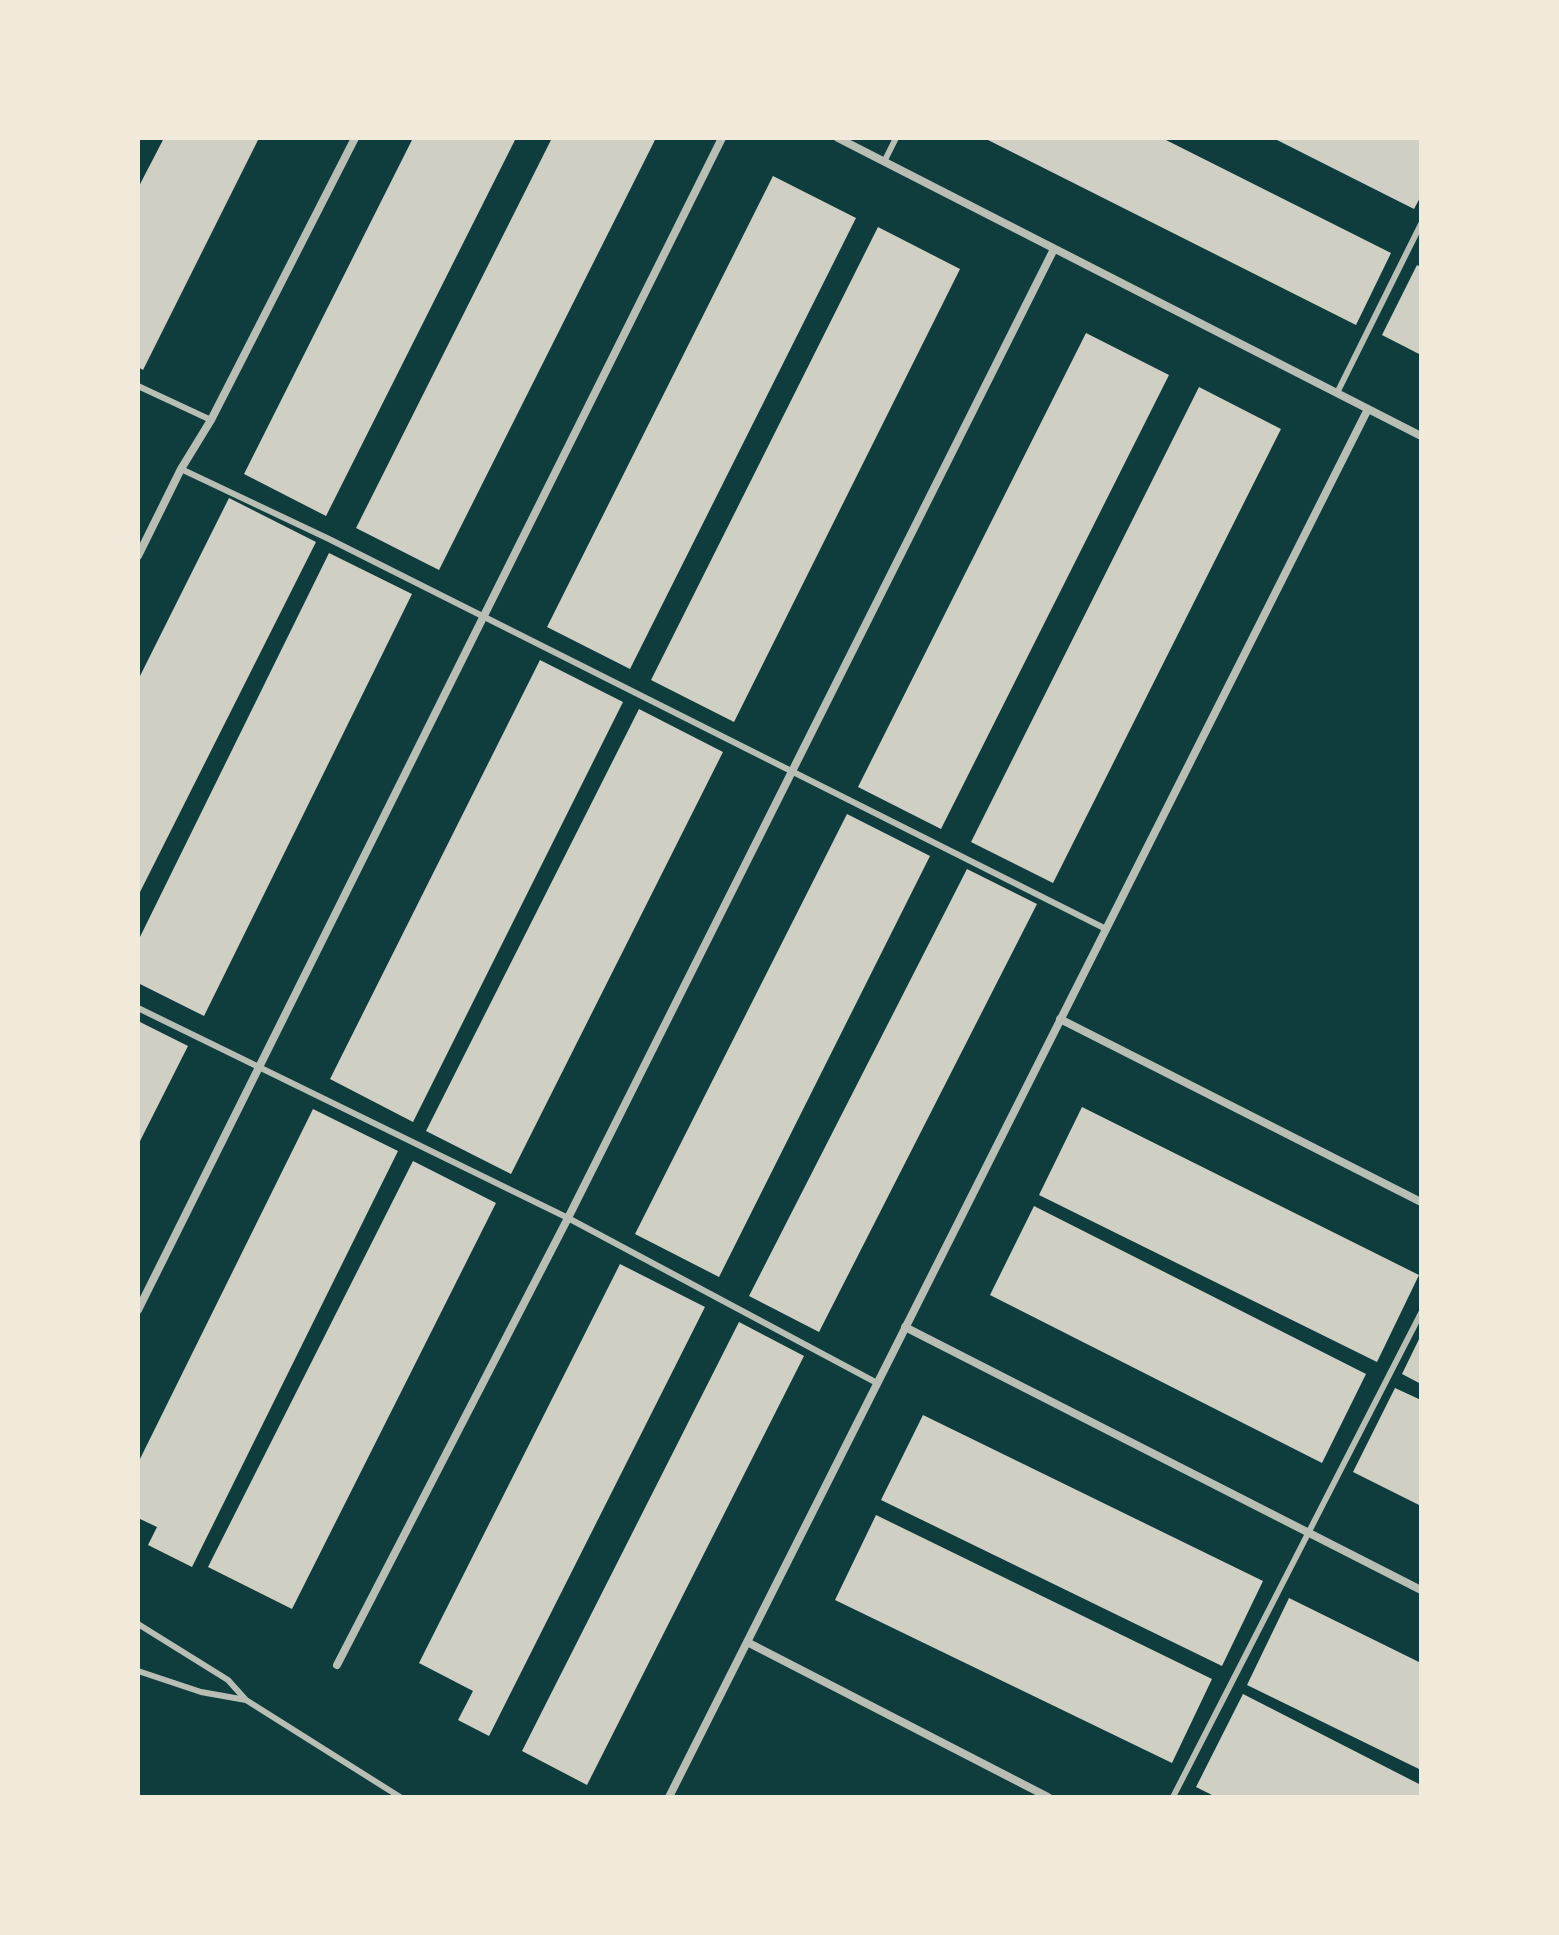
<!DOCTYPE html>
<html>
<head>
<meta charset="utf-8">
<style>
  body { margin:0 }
  #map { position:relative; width:1559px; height:1935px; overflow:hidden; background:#0f3d3e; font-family:Roboto,sans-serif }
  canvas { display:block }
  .frame { position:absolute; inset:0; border:140px solid #f1e9da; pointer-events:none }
</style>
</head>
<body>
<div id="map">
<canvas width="1559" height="1935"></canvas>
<div class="frame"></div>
</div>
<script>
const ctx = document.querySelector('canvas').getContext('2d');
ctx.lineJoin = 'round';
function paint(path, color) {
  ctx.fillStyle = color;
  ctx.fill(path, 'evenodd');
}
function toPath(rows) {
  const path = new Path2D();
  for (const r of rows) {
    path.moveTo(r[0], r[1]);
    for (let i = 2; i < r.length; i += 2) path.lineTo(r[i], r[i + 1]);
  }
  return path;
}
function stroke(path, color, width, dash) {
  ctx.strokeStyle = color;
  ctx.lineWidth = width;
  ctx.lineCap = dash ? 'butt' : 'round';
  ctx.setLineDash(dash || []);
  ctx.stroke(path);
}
const building = toPath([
  [164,138,259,138,143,370,138,367,138,188],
  [413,138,516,138,326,516,244,474],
  [552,138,656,138,439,570,356,528],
  [984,138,1162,138,1391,253,1356,325],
  [1273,138,1421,138,1421,196,1414,209],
  [773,176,856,218,630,669,547,627],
  [878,227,960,269,734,722,651,680],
  [1417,265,1421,267,1421,355,1382,335],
  [1086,333,1169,375,941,829,858,787],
  [1199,387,1281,429,1053,883,971,842],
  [229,498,316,542,138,896,138,680],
  [329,553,412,594,204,1016,138,983,138,941],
  [540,660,623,702,413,1122,330,1079],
  [639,709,723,752,511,1174,426,1131],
  [847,814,930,856,719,1277,635,1234],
  [967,869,1037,904,819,1332,749,1296],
  [138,1021,188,1046,138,1145],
  [1082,1107,1419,1275,1377,1362,1039,1195],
  [313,1109,398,1151,192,1567,148,1545,157,1527,138,1518,138,1463],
  [413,1161,496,1203,292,1609,208,1567],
  [1034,1206,1366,1374,1322,1463,990,1295],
  [620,1264,705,1307,489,1736,458,1720,473,1691,419,1663],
  [739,1322,804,1356,587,1785,522,1751],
  [1421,1335,1421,1384,1402,1374],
  [1395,1388,1421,1400,1421,1506,1353,1472],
  [923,1415,1263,1581,1222,1666,881,1500],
  [876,1515,1212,1679,1172,1763,835,1600],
  [1289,1598,1421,1663,1421,1770,1247,1685],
  [1243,1694,1421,1785,1421,1797,1216,1797,1196,1787]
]);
const service = toPath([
  [884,162,896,138],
  [138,386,211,420],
  [1337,393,1421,224],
  [181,469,329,539,1106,929],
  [138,1008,568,1218,877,1383],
  [138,1624,228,1680,246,1700,400,1797],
  [138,1671,201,1692,246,1700],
  [1173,1797,1421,1313]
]);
const minor = toPath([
  [838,138,1421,436],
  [138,556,181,469,211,420,355,138],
  [1060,1019,1421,1202],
  [138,1310,722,138],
  [905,1327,1421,1590],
  [747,1642,1048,1797],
  [337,1665,568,1218,1054,249],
  [669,1797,1368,409]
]);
paint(building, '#cfcfc3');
stroke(service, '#b8beb3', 6);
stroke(minor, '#b8beb3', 8);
</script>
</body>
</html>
